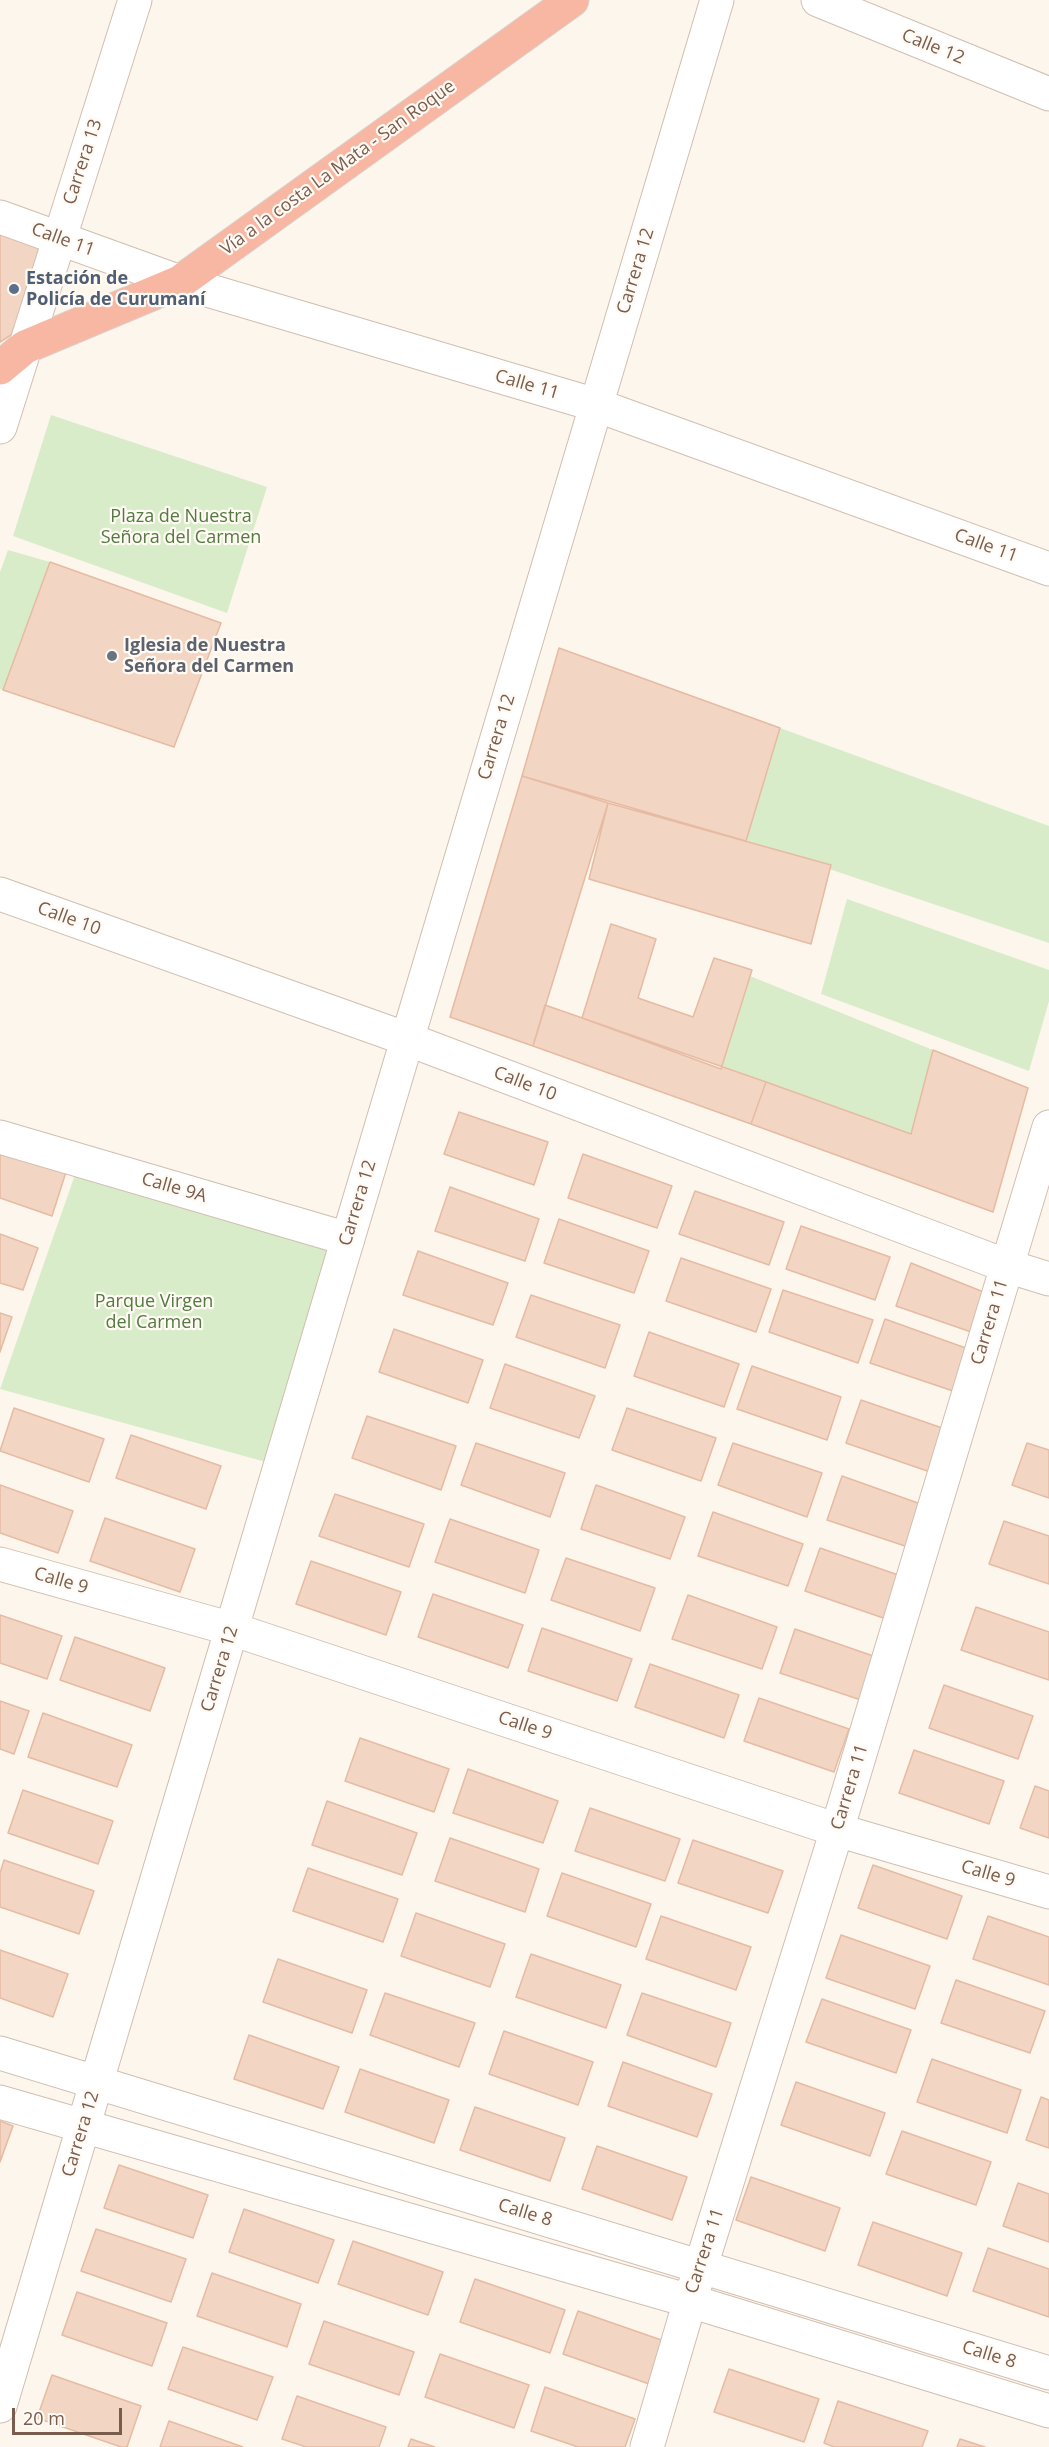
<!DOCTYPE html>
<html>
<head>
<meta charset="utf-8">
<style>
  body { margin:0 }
  #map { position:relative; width:1049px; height:2447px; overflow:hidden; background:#fdf6ec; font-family:"Open Sans",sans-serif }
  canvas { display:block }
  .scale { position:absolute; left:12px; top:2408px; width:110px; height:27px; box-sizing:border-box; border:3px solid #7a5c4d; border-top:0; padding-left:8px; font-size:18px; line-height:21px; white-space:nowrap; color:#7a5c4d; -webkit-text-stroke:4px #fffaf3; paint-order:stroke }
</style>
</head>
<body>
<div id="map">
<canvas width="1049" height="2447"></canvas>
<div class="scale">20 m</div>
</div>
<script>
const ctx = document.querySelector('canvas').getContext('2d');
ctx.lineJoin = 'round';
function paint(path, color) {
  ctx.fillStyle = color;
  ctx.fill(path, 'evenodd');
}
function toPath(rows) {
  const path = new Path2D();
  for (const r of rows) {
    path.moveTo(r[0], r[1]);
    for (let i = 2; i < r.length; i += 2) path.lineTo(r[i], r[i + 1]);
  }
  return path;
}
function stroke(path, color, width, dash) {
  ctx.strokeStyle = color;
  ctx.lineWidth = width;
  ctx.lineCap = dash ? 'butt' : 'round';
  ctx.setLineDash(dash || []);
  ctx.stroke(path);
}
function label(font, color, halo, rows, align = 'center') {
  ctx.font = font + ' "Open Sans",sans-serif';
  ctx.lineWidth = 4.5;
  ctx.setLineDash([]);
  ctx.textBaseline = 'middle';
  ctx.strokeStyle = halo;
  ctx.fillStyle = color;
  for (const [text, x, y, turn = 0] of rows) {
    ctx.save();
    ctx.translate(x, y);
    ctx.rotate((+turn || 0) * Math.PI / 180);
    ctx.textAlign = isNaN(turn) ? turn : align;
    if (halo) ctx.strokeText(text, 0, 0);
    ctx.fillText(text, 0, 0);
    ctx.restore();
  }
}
const green = toPath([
  [51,415,267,487,227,613,13,536],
  [8,550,50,562,3,690,0,689,0,572],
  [780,728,1049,826,1049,943,746,841],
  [847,899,1049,970,1049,1001,1029,1071,821,994],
  [750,976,933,1050,911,1134,722,1066],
  [77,1169,331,1246,266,1462,0,1389]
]);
const building = toPath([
  [0,231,41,246,14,333,0,342,0,231],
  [50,562,221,623,174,747,3,690,50,562],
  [559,648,780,728,746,841,522,776,559,648],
  [522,776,608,803,533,1046,450,1017,522,776],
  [608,803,831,865,811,944,589,879,608,803],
  [611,924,656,939,638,998,693,1017,714,958,752,970,721,1069,582,1018,611,924],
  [545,1005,766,1082,751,1124,533,1046,545,1005],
  [933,1050,1028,1088,993,1212,751,1124,766,1082,911,1134,933,1050],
  [459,1112,548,1142,534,1185,444,1154,459,1112],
  [0,1150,66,1172,52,1216,0,1198,0,1150],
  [583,1154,672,1186,657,1228,568,1198,583,1154],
  [450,1187,539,1219,525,1261,435,1231,450,1187],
  [695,1191,784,1222,769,1265,679,1234,695,1191],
  [559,1219,649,1251,634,1293,544,1263,559,1219],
  [801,1226,890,1257,875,1300,786,1269,801,1226],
  [0,1234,38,1248,23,1290,0,1283,0,1234],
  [418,1251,508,1283,493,1325,403,1295,418,1251],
  [681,1258,771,1289,756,1332,666,1301,681,1258],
  [911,1263,986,1293,977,1334,896,1306,911,1263],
  [783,1290,873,1320,858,1363,769,1332,783,1290],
  [531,1295,620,1325,605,1368,516,1337,531,1295],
  [0,1313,12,1317,0,1352,0,1313],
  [885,1319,974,1351,959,1393,870,1363,885,1319],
  [394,1329,483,1360,468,1403,379,1372,394,1329],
  [649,1332,739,1364,724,1407,634,1376,649,1332],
  [505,1364,595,1396,579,1438,490,1408,505,1364],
  [752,1366,841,1397,827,1440,737,1409,752,1366],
  [861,1400,951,1431,936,1474,846,1443,861,1400],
  [14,1408,104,1439,89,1482,0,1451,14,1408],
  [627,1408,716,1438,701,1481,612,1450,627,1408],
  [367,1416,456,1446,441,1490,352,1458,367,1416],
  [131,1435,221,1466,206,1509,116,1478,131,1435],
  [476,1443,565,1473,550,1517,461,1485,476,1443],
  [733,1443,822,1473,807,1517,718,1485,733,1443],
  [1027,1443,1049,1450,1049,1498,1012,1485,1027,1443],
  [842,1476,932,1508,917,1550,827,1520,842,1476],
  [0,1485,73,1511,58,1553,0,1533,0,1485],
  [596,1485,685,1517,670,1559,581,1529,596,1485],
  [335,1494,424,1524,409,1567,319,1536,335,1494],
  [713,1512,803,1544,788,1586,698,1556,713,1512],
  [105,1518,195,1549,180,1592,90,1561,105,1518],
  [450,1519,539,1550,525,1593,435,1562,450,1519],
  [1004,1521,1049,1536,1049,1584,989,1564,1004,1521],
  [820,1548,910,1579,895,1622,805,1591,820,1548],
  [566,1558,655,1588,640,1631,551,1600,566,1558],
  [311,1561,401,1592,386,1635,296,1604,311,1561],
  [433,1594,523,1625,508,1668,418,1637,433,1594],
  [688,1595,777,1627,762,1669,672,1639,688,1595],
  [976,1607,1049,1632,1049,1680,961,1650,976,1607],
  [0,1615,62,1636,47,1679,0,1663,0,1615],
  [542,1628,632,1659,617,1701,528,1671,542,1628],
  [795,1629,885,1660,870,1703,780,1673,795,1629],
  [75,1637,165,1668,150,1711,60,1680,75,1637],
  [650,1664,739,1695,724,1738,635,1707,650,1664],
  [944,1685,1033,1716,1018,1759,929,1728,944,1685],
  [759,1698,849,1729,834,1772,744,1741,759,1698],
  [0,1701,29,1711,14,1754,0,1749,0,1701],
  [43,1713,132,1745,117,1787,28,1757,43,1713],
  [360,1738,449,1769,434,1812,345,1781,360,1738],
  [914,1750,1004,1781,989,1824,899,1793,914,1750],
  [468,1769,558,1801,543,1843,453,1813,468,1769],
  [1035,1786,1049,1791,1049,1838,1020,1828,1035,1786],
  [23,1790,113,1821,98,1864,8,1833,23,1790],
  [327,1801,417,1833,402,1875,312,1845,327,1801],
  [590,1808,680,1839,665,1881,575,1851,590,1808],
  [450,1838,539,1869,525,1912,435,1881,450,1838],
  [693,1840,783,1871,768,1913,678,1883,693,1840],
  [4,1860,94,1891,79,1934,0,1907,0,1873,4,1860],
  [873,1865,962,1896,947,1939,858,1908,873,1865],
  [308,1868,398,1899,383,1942,293,1911,308,1868],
  [562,1873,651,1904,636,1947,547,1916,562,1873],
  [416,1913,505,1944,490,1987,401,1956,416,1913],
  [661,1916,751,1947,736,1990,646,1959,661,1916],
  [988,1916,1049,1937,1049,1985,973,1959,988,1916],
  [841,1935,930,1966,915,2009,826,1978,841,1935],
  [0,1950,68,1974,53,2017,0,1998,0,1950],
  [531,1954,621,1985,606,2028,516,1997,531,1954],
  [278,1959,367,1990,352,2033,263,2002,278,1959],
  [956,1980,1045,2011,1030,2053,941,2023,956,1980],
  [385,1993,475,2023,459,2067,370,2035,385,1993],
  [642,1993,731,2023,716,2067,627,2035,642,1993],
  [822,1999,911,2030,896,2073,806,2042,822,1999],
  [504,2031,593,2062,578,2105,489,2074,504,2031],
  [249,2035,339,2067,323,2109,234,2079,249,2035],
  [932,2059,1021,2090,1007,2133,917,2102,932,2059],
  [623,2062,712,2094,697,2137,608,2106,623,2062],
  [360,2069,449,2100,434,2143,345,2112,360,2069],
  [796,2082,885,2113,870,2156,781,2125,796,2082],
  [1041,2097,1049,2100,1049,2148,1026,2140,1041,2097],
  [475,2107,565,2138,550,2181,460,2150,475,2107],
  [0,2121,13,2126,0,2162,0,2121],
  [902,2131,991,2162,976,2205,886,2174,902,2131],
  [597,2146,687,2177,672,2220,582,2189,597,2146],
  [119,2165,208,2195,193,2238,104,2208,119,2165],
  [751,2177,840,2208,825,2251,736,2220,751,2177],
  [1018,2183,1049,2194,1049,2242,1003,2226,1018,2183],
  [244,2209,334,2240,318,2283,229,2252,244,2209],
  [873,2222,962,2253,947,2296,858,2265,873,2222],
  [96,2229,186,2259,171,2302,81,2271,96,2229],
  [353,2241,443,2272,428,2315,338,2284,353,2241],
  [988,2248,1049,2269,1049,2317,973,2291,988,2248],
  [212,2273,301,2304,287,2347,197,2316,212,2273],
  [475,2279,565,2310,550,2353,460,2322,475,2279],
  [77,2292,167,2323,152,2366,62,2335,77,2292],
  [578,2311,667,2342,652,2385,563,2354,578,2311],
  [324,2321,414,2352,399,2395,309,2364,324,2321],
  [183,2347,273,2377,257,2420,168,2389,183,2347],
  [440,2354,529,2385,514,2428,425,2397,440,2354],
  [729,2369,819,2399,804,2442,714,2412,729,2369],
  [52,2375,141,2406,127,2447,121,2447,37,2418,52,2375],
  [545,2387,635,2419,625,2447,578,2447,531,2431,545,2387],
  [297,2396,386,2427,379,2447,306,2447,282,2439,297,2396],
  [838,2401,928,2431,922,2447,834,2447,824,2443,838,2401],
  [169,2421,243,2447,160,2447,169,2421],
  [411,2439,435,2447,408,2447,411,2439],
  [960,2439,985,2447,957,2447,960,2439]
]);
const street = toPath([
  [818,0,1049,94],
  [0,217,180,282,596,405,1049,569],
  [0,427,135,0],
  [0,894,407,1039,1007,1266,1049,1279],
  [0,1137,348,1239],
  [0,1564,232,1629,837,1830,1049,1892],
  [0,2053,1049,2373],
  [0,2102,690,2301,1049,2411],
  [0,2406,717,0],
  [647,2447,690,2301,837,1830,1049,1127]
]);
const highway = toPath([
  [0,368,25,347,180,282,572,0]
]);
const markers = [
  [14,289,6,"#5c6f8a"],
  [112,656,6,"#6b7280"]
];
const streetNames = [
  ["Calle 12",933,47,22],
  ["Carrera 13",83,162,-72],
  ["Vía a la costa La Mata - San Roque",338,168,-36],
  ["Calle 11",63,240,20],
  ["Carrera 12",636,271,-73],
  ["Calle 11",527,385,16],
  ["Calle 11",986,546,20],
  ["Carrera 12",497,737,-73],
  ["Calle 10",69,919,20],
  ["Calle 10",525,1084,21],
  ["Calle 9A",174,1188,16],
  ["Carrera 12",358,1203,-73],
  ["Carrera 11",990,1322,-73],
  ["Calle 9",61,1581,16],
  ["Carrera 12",220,1669,-73],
  ["Calle 9",525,1726,18],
  ["Carrera 11",850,1787,-73],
  ["Calle 9",988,1874,16],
  ["Carrera 12",81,2134,-73],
  ["Calle 8",525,2213,17],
  ["Carrera 11",705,2251,-72],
  ["Calle 8",989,2355,17]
];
const serviceNames = [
  ["Estación de",26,279],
  ["Policía de Curumaní",26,300]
];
const parkNames = [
  ["Plaza de Nuestra",181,517],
  ["Señora del Carmen",181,538],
  ["Parque Virgen",154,1302],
  ["del Carmen",154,1323]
];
const worshipNames = [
  ["Iglesia de Nuestra",124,646],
  ["Señora del Carmen",124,667]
];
paint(green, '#d8ecc9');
paint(building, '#f3d5c3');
stroke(building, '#e6bba3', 1.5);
stroke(street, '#d1beb0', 35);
stroke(highway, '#dad1cd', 35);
stroke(street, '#fff', 33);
stroke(highway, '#f7b7a3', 33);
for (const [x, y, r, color] of markers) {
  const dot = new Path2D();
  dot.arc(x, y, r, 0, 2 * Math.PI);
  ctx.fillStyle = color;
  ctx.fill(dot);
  stroke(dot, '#fffaf3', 2);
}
label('18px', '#7a5c4d', '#fffaf3', streetNames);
label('bold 18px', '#4e5e75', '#fffaf3', serviceNames, 'left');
label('18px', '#537a41', '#fffaf3', parkNames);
label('bold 18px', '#5b616d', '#fffaf3', worshipNames, 'left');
</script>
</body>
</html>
